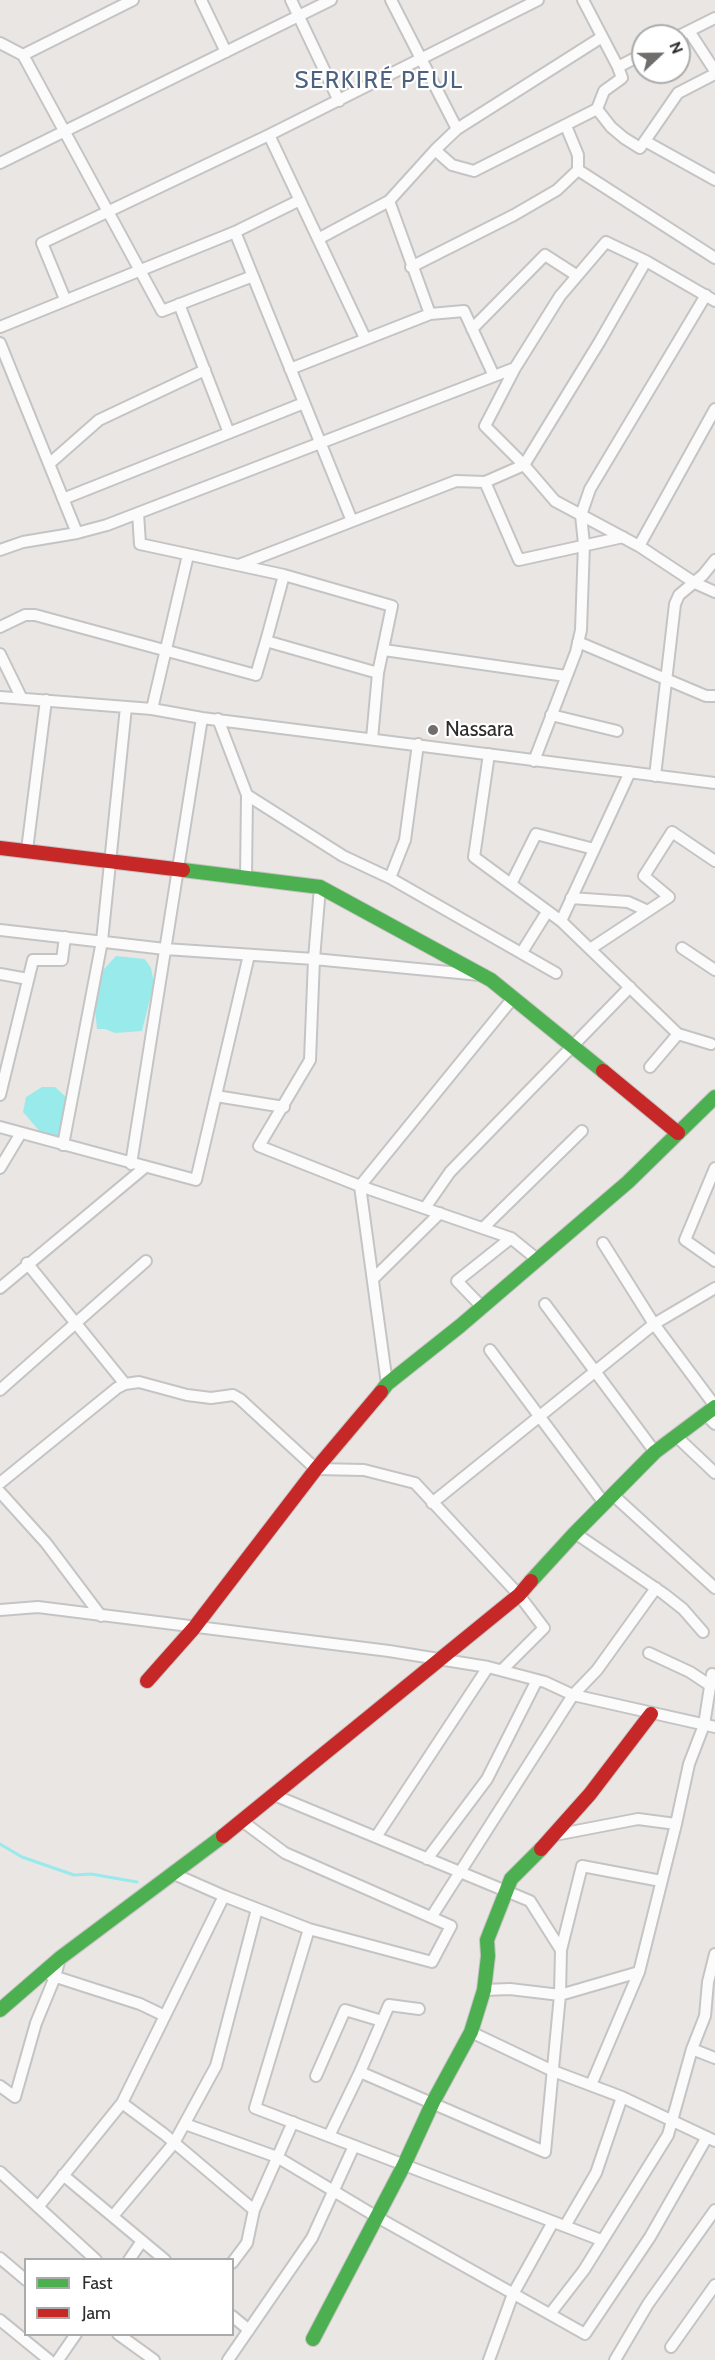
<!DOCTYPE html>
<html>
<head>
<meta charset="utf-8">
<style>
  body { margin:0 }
  #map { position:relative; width:715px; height:2360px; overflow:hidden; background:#eae6e4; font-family:Cabin,sans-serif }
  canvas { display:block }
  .legend { position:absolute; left:24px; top:2258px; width:210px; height:78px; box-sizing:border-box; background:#fff; border:2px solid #ababab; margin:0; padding:8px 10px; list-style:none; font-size:18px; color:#2d2d2d }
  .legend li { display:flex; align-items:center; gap:12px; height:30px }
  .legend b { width:30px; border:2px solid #ababab }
  .north { position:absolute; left:631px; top:24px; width:60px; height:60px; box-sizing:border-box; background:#fff; border:2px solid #ababab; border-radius:50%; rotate:68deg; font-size:16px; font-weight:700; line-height:24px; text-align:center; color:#2d2d2d }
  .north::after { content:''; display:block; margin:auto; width:21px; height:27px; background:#6f6e6d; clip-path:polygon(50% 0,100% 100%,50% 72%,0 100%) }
</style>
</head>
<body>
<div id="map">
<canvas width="715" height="2360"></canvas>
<ul class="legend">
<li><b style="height:8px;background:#4caf50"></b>Fast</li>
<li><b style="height:8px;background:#c62828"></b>Jam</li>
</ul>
<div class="north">N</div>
</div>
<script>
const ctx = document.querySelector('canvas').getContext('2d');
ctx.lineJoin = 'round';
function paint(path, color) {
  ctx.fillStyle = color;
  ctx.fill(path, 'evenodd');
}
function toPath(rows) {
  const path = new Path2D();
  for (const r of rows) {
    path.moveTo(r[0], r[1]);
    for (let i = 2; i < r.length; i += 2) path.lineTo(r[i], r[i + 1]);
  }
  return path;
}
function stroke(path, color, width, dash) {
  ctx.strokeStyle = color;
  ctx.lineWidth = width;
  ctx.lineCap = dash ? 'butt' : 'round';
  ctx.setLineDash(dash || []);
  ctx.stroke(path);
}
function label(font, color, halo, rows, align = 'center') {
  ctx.font = font + ' Cabin,sans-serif';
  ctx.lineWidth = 4.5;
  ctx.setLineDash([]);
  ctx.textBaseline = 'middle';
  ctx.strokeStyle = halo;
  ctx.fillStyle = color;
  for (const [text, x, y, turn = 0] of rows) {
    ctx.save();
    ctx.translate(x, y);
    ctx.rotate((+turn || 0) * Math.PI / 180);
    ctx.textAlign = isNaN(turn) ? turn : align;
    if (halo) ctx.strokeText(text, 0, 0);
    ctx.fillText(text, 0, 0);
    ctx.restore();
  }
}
const water = toPath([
  [116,956,145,959,151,968,154,983,142,1031,115,1033,105,1029,97,1029,94,998,104,969],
  [42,1087,55,1087,67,1098,61,1132,55,1138,42,1134,23,1112,26,1097]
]);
const stream = toPath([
  [0,1844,22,1857,74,1875,91,1874,137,1882]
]);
const street = toPath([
  [201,0,226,52],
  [291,0,339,101],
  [391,0,457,129],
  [583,0,618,67],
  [689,31,715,71],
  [679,36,715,18],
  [0,43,23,55,162,311,253,276],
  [23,55,133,0],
  [597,109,611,127,624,138,640,148,678,93,715,74],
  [269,135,365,338],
  [645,141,715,180],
  [435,150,452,165,474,171,597,109,604,91,622,78,618,67,643,54],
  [0,163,331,0],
  [578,170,715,258],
  [389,201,430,314],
  [235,232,352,521],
  [318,239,389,201,437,148,457,129,602,37],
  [411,267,514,215,557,190,578,170,578,155,566,126],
  [65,299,42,243,269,135,538,0],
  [715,301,646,261,606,242,560,296,515,368,485,426,524,465,555,501,639,546,695,583,715,592],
  [179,304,229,433],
  [0,327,235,232,300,200],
  [472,329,545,255,576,275],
  [0,343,77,533],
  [290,369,430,314,464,311,494,376],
  [49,464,99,420,205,370],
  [63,499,304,403],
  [138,513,140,544,284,575,392,606,378,673,372,739],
  [623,537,519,560,485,482,524,465,600,341,646,261],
  [639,546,715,409],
  [0,550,23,542,77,533,107,525,515,368],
  [239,565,456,481,485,482],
  [284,575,266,641,378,673],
  [0,627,25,615,35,615,256,675,266,641],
  [578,642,706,696,715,696],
  [384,650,566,676],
  [0,654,21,697],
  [0,697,152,709,202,718,715,783],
  [152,709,188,555],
  [551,715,617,731],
  [218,719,247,795,246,877],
  [489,754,474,857,561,921,678,1034,711,1044],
  [534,761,576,652,581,630,584,544,581,515,590,489,706,295],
  [655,776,675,604,679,595,703,575,715,560],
  [247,795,343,856,390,878,556,973],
  [27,850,46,700],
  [390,878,405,840,418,744],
  [511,884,536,834,594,849],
  [320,887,314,959,310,1060,259,1146,360,1186,511,1238,538,1260],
  [571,898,628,902,648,911],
  [561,921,630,772],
  [0,930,165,949,314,959,480,975],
  [682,948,715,970],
  [590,949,669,897,644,876,672,832,715,861],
  [522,952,547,912],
  [0,974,28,979],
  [650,1067,678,1034],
  [0,1095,33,960,62,960,65,937],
  [216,1096,284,1107],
  [0,1127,196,1180,249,955],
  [63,1145,102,941,126,707],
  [131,1164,202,718],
  [0,1168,21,1133],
  [715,1168,685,1240,715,1261],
  [425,1208,450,1172,630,987],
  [483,1228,582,1131],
  [603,1243,654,1324,715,1406],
  [27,1263,125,1384],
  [373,1279,440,1213],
  [0,1288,144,1168],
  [545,1304,655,1452],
  [482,1307,457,1281,511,1238],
  [490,1350,604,1503],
  [387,1384,360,1186,513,998],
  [0,1390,146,1261],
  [705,1414,715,1424],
  [676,1436,715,1473],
  [0,1483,117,1388,125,1384,139,1382,187,1395,211,1398,233,1395,240,1399,316,1469,364,1470,415,1483,519,1595,544,1628,503,1669],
  [0,1492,46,1543,101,1616],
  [613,1495,715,1588],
  [432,1503,654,1324,715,1288],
  [575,1533,664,1594,683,1609,703,1632],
  [0,1610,38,1607,389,1651,488,1667,545,1682,573,1695,715,1727],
  [649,1653,690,1672,711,1686],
  [274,1795,530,1901,561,1950],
  [555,1835,638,1819,676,1824],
  [376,1837,488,1667],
  [427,1859,487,1779,537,1680],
  [174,1874,224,1896,309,1929,432,1962,451,1926,285,1853,242,1821],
  [432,1916,573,1695,597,1670,656,1588],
  [309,1929,255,2108,601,2240],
  [50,1975,140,2004,165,2016],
  [484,1990,510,1989,560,1995,639,1972],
  [471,2032,553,2071,622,2097,715,2141],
  [692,2049,715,2058],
  [360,2072,545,2152,560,1995,561,1950,582,1866,661,1881],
  [316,2076,345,2010,382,2021],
  [591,2085,639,1972,676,1824,689,1764,704,1725,712,1674,715,1675],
  [0,2086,15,2097,36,2023,55,1977,60,1958],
  [122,2103,164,2134,254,2210],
  [185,2124,277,2157,377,2217,585,2334,650,2237,707,2137],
  [329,2136,360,2072,389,2005,419,2009],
  [0,2172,96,2260],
  [63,2175,165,2260],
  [38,2207,122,2103,224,1896],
  [113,2216,174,2143,216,2066,257,1909],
  [565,2226,596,2173,622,2097],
  [0,2258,26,2280],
  [129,2260,142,2241],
  [232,2263,247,2243,254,2210,293,2122],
  [550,2314,584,2270,668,2135,692,2049,705,2016,708,1982,715,1954],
  [232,2316,249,2330],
  [0,2320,49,2360],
  [118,2334,154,2360],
  [671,2347,715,2285],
  [58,2360,76,2334],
  [228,2360,312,2238,354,2146],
  [489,2360,513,2294,553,2222],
  [615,2360,648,2304,715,2210]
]);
const fast = toPath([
  [183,870,320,887,491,980,603,1071],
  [381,1392,387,1384,460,1326,628,1182,715,1097],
  [531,1581,575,1533,655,1452,715,1407],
  [0,2010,60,1958,223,1836],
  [313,2339,404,2165,433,2102,471,2032,484,1990,488,1956,487,1940,511,1879,541,1849]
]);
const jam = toPath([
  [0,848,183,870],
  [603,1071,678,1133],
  [147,1681,194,1628,316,1469,381,1392],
  [223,1836,519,1595,531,1581],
  [541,1849,590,1794,651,1714]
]);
const markers = [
  [433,730,6,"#6f6e6d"]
];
const poiNames = [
  ["Nassara",445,730]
];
const quarterNames = [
  ["SERKIRÉ PEUL",379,81]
];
paint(water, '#98eaeb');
stroke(stream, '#98eaeb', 3);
stroke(street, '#c5c4c4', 14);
stroke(fast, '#c5c4c4', 16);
stroke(jam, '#c5c4c4', 16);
stroke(street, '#fcfbfb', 10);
stroke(fast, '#4caf50', 14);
stroke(jam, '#c62828', 14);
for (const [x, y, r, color] of markers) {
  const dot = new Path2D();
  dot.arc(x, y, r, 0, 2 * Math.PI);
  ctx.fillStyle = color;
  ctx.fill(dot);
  stroke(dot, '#fff', 2);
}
label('21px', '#2d2d2d', '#fff', poiNames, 'left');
ctx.letterSpacing = '1.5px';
label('24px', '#4d627f', '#fff', quarterNames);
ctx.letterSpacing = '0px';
</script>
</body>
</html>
